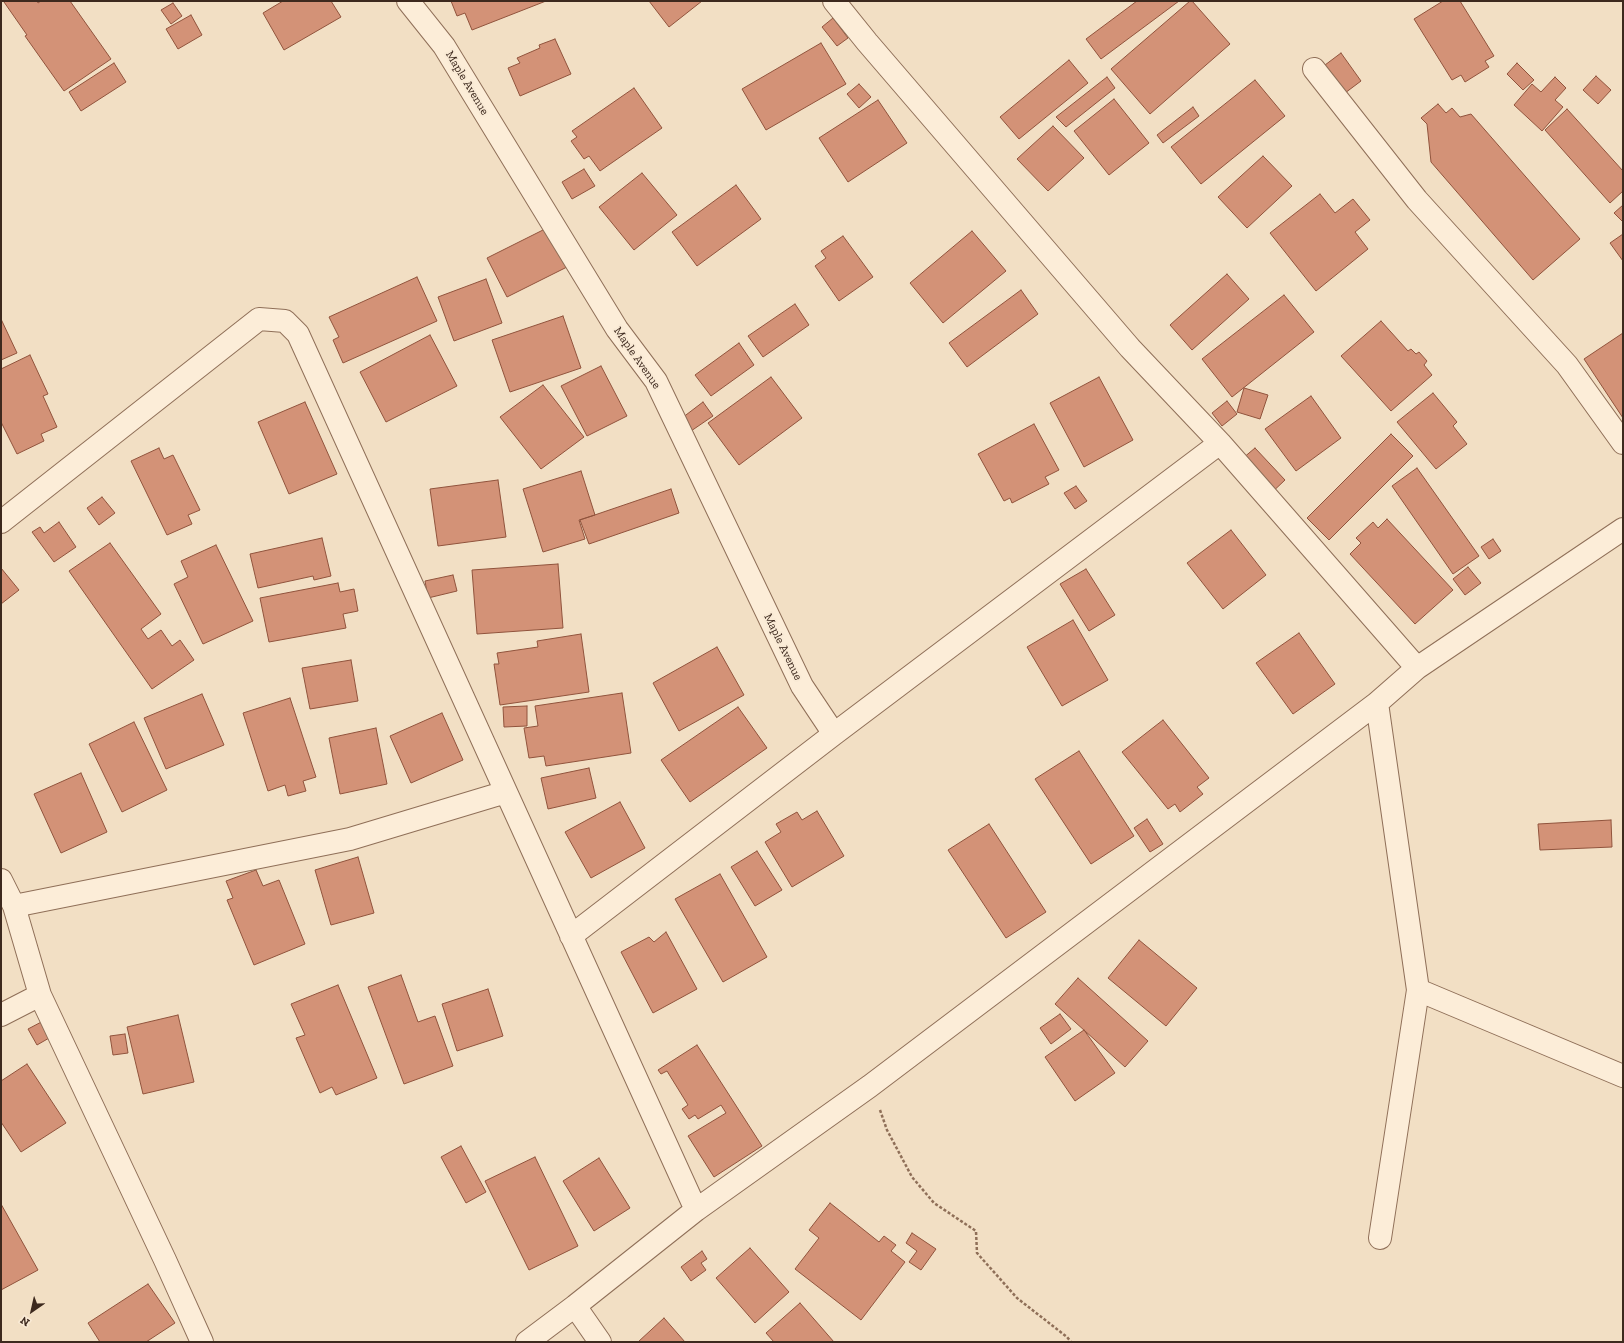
<!DOCTYPE html>
<html>
<head>
<meta charset="utf-8">
<style>
  body { margin:0 }
  #map { position:relative; width:1624px; height:1343px; overflow:hidden; background:#f2dfc4; font-family:"Zilla Slab",serif }
  canvas { display:block }
  .frame { position:absolute; inset:0; border:2px solid #3d291e; pointer-events:none }
  .north { position:absolute; left:12px; top:1291px; width:40px; height:40px; -webkit-text-stroke:3px #f9ead5; paint-order:stroke; rotate:214deg; font-size:11px; font-weight:700; line-height:16px; text-align:center; color:#3d291e }
  .north::after { content:''; display:block; margin:auto; width:14px; height:18px; background:#3d291e; clip-path:polygon(50% 0,100% 100%,50% 72%,0 100%) }
</style>
</head>
<body>
<div id="map">
<canvas width="1624" height="1343"></canvas>
<div class="frame"></div>
<div class="north">N</div>
</div>
<script>
const ctx = document.querySelector('canvas').getContext('2d');
ctx.lineJoin = 'round';
function paint(path, color) {
  ctx.fillStyle = color;
  ctx.fill(path, 'evenodd');
}
function toPath(rows) {
  const path = new Path2D();
  for (const r of rows) {
    path.moveTo(r[0], r[1]);
    for (let i = 2; i < r.length; i += 2) path.lineTo(r[i], r[i + 1]);
  }
  return path;
}
function stroke(path, color, width, dash) {
  ctx.strokeStyle = color;
  ctx.lineWidth = width;
  ctx.lineCap = dash ? 'butt' : 'round';
  ctx.setLineDash(dash || []);
  ctx.stroke(path);
}
function label(font, color, halo, rows, align = 'center') {
  ctx.font = font + ' "Zilla Slab",serif';
  ctx.lineWidth = 4;
  ctx.setLineDash([]);
  ctx.textBaseline = 'middle';
  ctx.strokeStyle = halo;
  ctx.fillStyle = color;
  for (const [text, x, y, turn = 0] of rows) {
    ctx.save();
    ctx.translate(x, y);
    ctx.rotate((+turn || 0) * Math.PI / 180);
    ctx.textAlign = isNaN(turn) ? turn : align;
    if (halo) ctx.strokeText(text, 0, 0);
    ctx.fillText(text, 0, 0);
    ctx.restore();
  }
}
const building = toPath([
  [6,1,37,1,38,3,41,1,70,1,111,59,64,91,25,36,27,35,4,2,6,1],
  [283,1,331,1,341,17,284,50,263,13,283,1],
  [451,1,546,1,472,30,465,13,457,16,451,1],
  [649,1,702,1,669,27,649,1],
  [1137,1,1179,1,1101,59,1086,39,1137,1],
  [1190,1,1192,1,1230,44,1150,114,1111,69,1190,1],
  [1443,1,1460,1,1494,56,1485,61,1489,67,1465,82,1461,75,1452,80,1414,19,1443,1],
  [173,3,182,16,171,24,161,10,173,3],
  [191,15,202,35,178,49,166,29,191,15],
  [833,18,848,38,837,46,822,27,833,18],
  [555,39,571,74,520,96,508,68,520,63,517,58,540,48,539,45,555,39],
  [821,43,846,84,766,130,742,89,821,43],
  [1341,53,1361,81,1341,96,1321,68,1341,53],
  [1069,60,1088,83,1019,139,1000,117,1069,60],
  [114,63,126,82,81,111,69,92,114,63],
  [1517,63,1534,80,1523,90,1507,74,1517,63],
  [1596,76,1611,90,1598,104,1583,90,1596,76],
  [1107,77,1115,88,1066,127,1056,117,1107,77],
  [1555,77,1566,88,1555,100,1563,107,1542,131,1514,105,1532,84,1541,92,1555,77],
  [1255,80,1285,116,1201,184,1171,147,1255,80],
  [859,84,871,97,859,108,847,94,859,84],
  [634,88,662,128,600,171,589,156,584,159,571,141,577,137,572,131,634,88],
  [1114,99,1149,143,1109,175,1074,131,1114,99],
  [878,100,907,143,848,182,819,138,878,100],
  [1438,104,1446,113,1452,108,1460,117,1471,114,1580,239,1533,280,1431,162,1427,124,1421,118,1438,104],
  [1193,107,1199,116,1163,143,1157,135,1193,107],
  [1567,109,1623,171,1623,191,1610,203,1545,130,1567,109],
  [1053,126,1084,158,1048,191,1017,159,1053,126],
  [1263,156,1292,186,1247,228,1218,197,1263,156],
  [584,169,595,186,572,199,562,182,584,169],
  [642,173,677,215,634,250,599,207,642,173],
  [736,185,761,219,697,266,672,232,736,185],
  [1320,194,1335,213,1353,199,1370,220,1355,232,1368,249,1316,291,1270,233,1320,194],
  [1623,205,1623,222,1614,213,1623,205],
  [547,228,567,267,507,297,487,258,547,228],
  [972,231,1006,271,943,323,910,283,972,231],
  [1623,234,1623,261,1610,243,1623,234],
  [843,236,873,277,839,301,815,266,826,258,821,251,843,236],
  [1227,274,1249,299,1192,350,1170,325,1227,274],
  [417,277,437,321,343,363,333,340,339,337,329,317,417,277],
  [486,279,502,323,454,341,438,297,486,279],
  [1021,290,1038,314,967,367,949,343,1021,290],
  [1284,295,1314,332,1232,397,1202,359,1284,295],
  [795,304,809,325,763,357,748,336,795,304],
  [563,316,581,368,510,392,492,340,563,316],
  [1,319,17,353,1,360,1,319],
  [1381,321,1408,351,1411,349,1416,354,1419,352,1427,361,1424,365,1432,375,1391,411,1341,356,1381,321],
  [1623,333,1623,418,1584,359,1623,333],
  [430,335,457,386,386,422,360,372,430,335],
  [739,343,754,365,711,396,695,375,739,343],
  [30,355,48,394,43,396,57,427,41,434,44,441,17,454,1,422,1,369,30,355],
  [601,366,627,416,587,436,561,386,601,366],
  [771,377,802,418,739,465,708,423,771,377],
  [1099,377,1133,440,1084,467,1050,403,1099,377],
  [543,385,584,437,541,469,500,417,543,385],
  [1244,388,1268,395,1260,419,1237,412,1244,388],
  [1433,393,1457,422,1453,426,1467,444,1436,469,1397,422,1433,393],
  [1311,396,1341,438,1296,471,1265,429,1311,396],
  [1227,401,1237,414,1222,426,1212,413,1227,401],
  [305,402,337,474,289,494,258,422,305,402],
  [703,402,713,416,691,431,682,418,703,402],
  [1034,424,1059,470,1045,477,1049,484,1012,503,1010,498,1004,501,978,454,1034,424],
  [1391,434,1413,456,1329,540,1307,518,1391,434],
  [159,448,164,459,173,455,200,510,188,515,192,524,167,535,131,461,159,448],
  [1255,448,1285,480,1267,497,1236,464,1255,448],
  [1417,468,1479,556,1453,574,1392,486,1417,468],
  [581,471,595,515,579,520,585,539,543,552,523,489,581,471],
  [498,480,506,537,438,546,430,489,498,480],
  [1076,486,1087,501,1075,509,1064,493,1076,486],
  [671,489,679,513,589,544,580,520,671,489],
  [102,497,115,513,99,525,87,508,102,497],
  [1387,519,1453,590,1415,624,1350,554,1361,543,1356,538,1373,522,1378,528,1387,519],
  [59,522,76,547,54,562,32,532,40,527,44,533,59,522],
  [1231,530,1266,575,1223,609,1187,563,1231,530],
  [322,538,331,576,314,580,313,576,258,588,250,554,322,538],
  [1493,539,1501,551,1489,559,1481,547,1493,539],
  [110,543,161,614,141,629,148,639,161,630,172,646,180,640,194,660,152,689,69,571,110,543],
  [216,545,253,621,203,644,174,584,188,577,181,561,216,545],
  [558,564,563,628,477,634,472,570,558,564],
  [1468,567,1481,583,1465,595,1453,579,1468,567],
  [1,568,19,590,1,604,1,568],
  [1086,569,1115,615,1089,631,1060,584,1086,569],
  [453,575,457,591,428,598,425,581,453,575],
  [338,583,340,592,354,589,358,611,343,614,346,628,269,642,260,598,338,583],
  [1073,620,1108,680,1062,706,1027,647,1073,620],
  [1299,633,1335,684,1293,714,1256,663,1299,633],
  [581,634,589,692,500,705,494,664,499,664,497,653,538,647,537,641,581,634],
  [717,647,744,695,679,731,653,683,717,647],
  [351,660,358,701,310,709,302,668,351,660],
  [622,693,631,753,546,766,544,756,529,758,524,728,538,726,535,706,622,693],
  [202,694,224,745,166,769,144,718,202,694],
  [290,698,316,777,303,781,306,791,288,796,285,785,268,791,243,713,290,698],
  [527,706,527,726,504,727,503,707,527,706],
  [738,707,767,748,690,802,661,760,738,707],
  [442,713,463,760,411,783,390,736,442,713],
  [1163,720,1209,778,1197,787,1203,794,1180,812,1175,804,1168,809,1122,752,1163,720],
  [134,722,167,790,122,812,89,744,134,722],
  [376,728,387,784,340,794,329,738,376,728],
  [1079,751,1134,836,1091,864,1035,779,1079,751],
  [589,768,596,798,548,809,541,778,589,768],
  [81,773,107,832,61,853,34,794,81,773],
  [620,802,645,848,591,878,565,832,620,802],
  [817,811,844,856,792,887,765,842,781,832,776,824,797,812,802,820,817,811],
  [1147,819,1163,844,1150,852,1134,828,1147,819],
  [1611,820,1612,847,1540,850,1538,824,1611,820],
  [989,824,1046,912,1006,938,948,850,989,824],
  [757,851,782,890,755,906,731,867,757,851],
  [358,857,374,913,331,925,315,870,358,857],
  [256,870,263,886,279,880,305,944,254,965,227,900,233,898,226,881,256,870],
  [720,874,767,957,723,982,675,899,720,874],
  [666,932,697,989,653,1013,621,952,649,937,654,942,666,932],
  [1139,940,1197,988,1166,1026,1108,978,1139,940],
  [401,975,418,1022,435,1016,453,1066,404,1084,368,987,401,975],
  [1078,978,1148,1041,1125,1067,1055,1004,1078,978],
  [338,985,377,1078,336,1095,332,1087,320,1093,296,1038,305,1035,291,1004,338,985],
  [488,989,503,1036,457,1051,442,1004,488,989],
  [1060,1014,1071,1029,1051,1044,1040,1028,1060,1014],
  [178,1015,194,1082,143,1094,127,1027,178,1015],
  [47,1019,56,1034,37,1045,28,1029,47,1019],
  [1084,1030,1115,1073,1075,1101,1045,1057,1084,1030],
  [125,1034,128,1053,113,1055,110,1036,125,1034],
  [697,1045,762,1146,714,1177,688,1136,726,1113,721,1105,698,1119,695,1115,689,1119,682,1109,688,1105,667,1071,661,1074,658,1070,697,1045],
  [27,1064,66,1123,21,1152,1,1122,1,1081,27,1064],
  [461,1146,486,1192,466,1203,441,1157,461,1146],
  [535,1157,578,1246,529,1270,485,1181,535,1157],
  [599,1158,630,1208,594,1231,563,1181,599,1158],
  [830,1203,879,1242,884,1236,896,1245,891,1251,905,1262,861,1320,795,1269,819,1238,809,1230,830,1203],
  [1,1204,38,1270,1,1290,1,1204],
  [912,1233,936,1249,921,1270,909,1262,917,1251,906,1243,912,1233],
  [750,1248,789,1292,755,1323,716,1278,750,1248],
  [702,1251,707,1259,701,1263,706,1270,691,1281,681,1267,702,1251],
  [148,1284,175,1323,146,1342,100,1342,88,1323,148,1284],
  [800,1303,834,1342,774,1342,766,1333,800,1303],
  [664,1318,685,1342,638,1342,664,1318]
]);
const path = toPath([
  [880,1110,887,1130,912,1177,934,1203,976,1231,977,1253,1017,1298,1067,1337,1071,1342]
]);
const minor = toPath([
  [408,1,444,46,617,329,656,381,802,686,834,734],
  [834,1,867,42,1130,348,1220,443,1417,668],
  [1314,69,1417,200,1567,365,1623,443],
  [1,522,259,319,285,321,298,334,696,1210],
  [1377,703,1418,990,1380,1238],
  [1,880,14,906,40,995,165,1260,202,1342],
  [14,906,350,839,506,792],
  [571,936,834,734,1220,443],
  [1418,990,1623,1076],
  [1,1015,40,995],
  [575,1306,600,1342],
  [527,1342,575,1306,696,1210,870,1086,1377,703,1417,668,1623,529]
]);
const streetNames = [
  ["Maple Avenue",467,83,59],
  ["Maple Avenue",637,358,55],
  ["Maple Avenue",783,647,64]
];
paint(building, '#d39277');
stroke(building, '#90533c', 1);
stroke(minor, '#8f6f58', 24);
stroke(path, '#8f6f58', 2.5, [3, 2]);
stroke(minor, '#fcedd8', 22);
label('12px', '#3d291e', '#f9ead5', streetNames);
</script>
</body>
</html>
